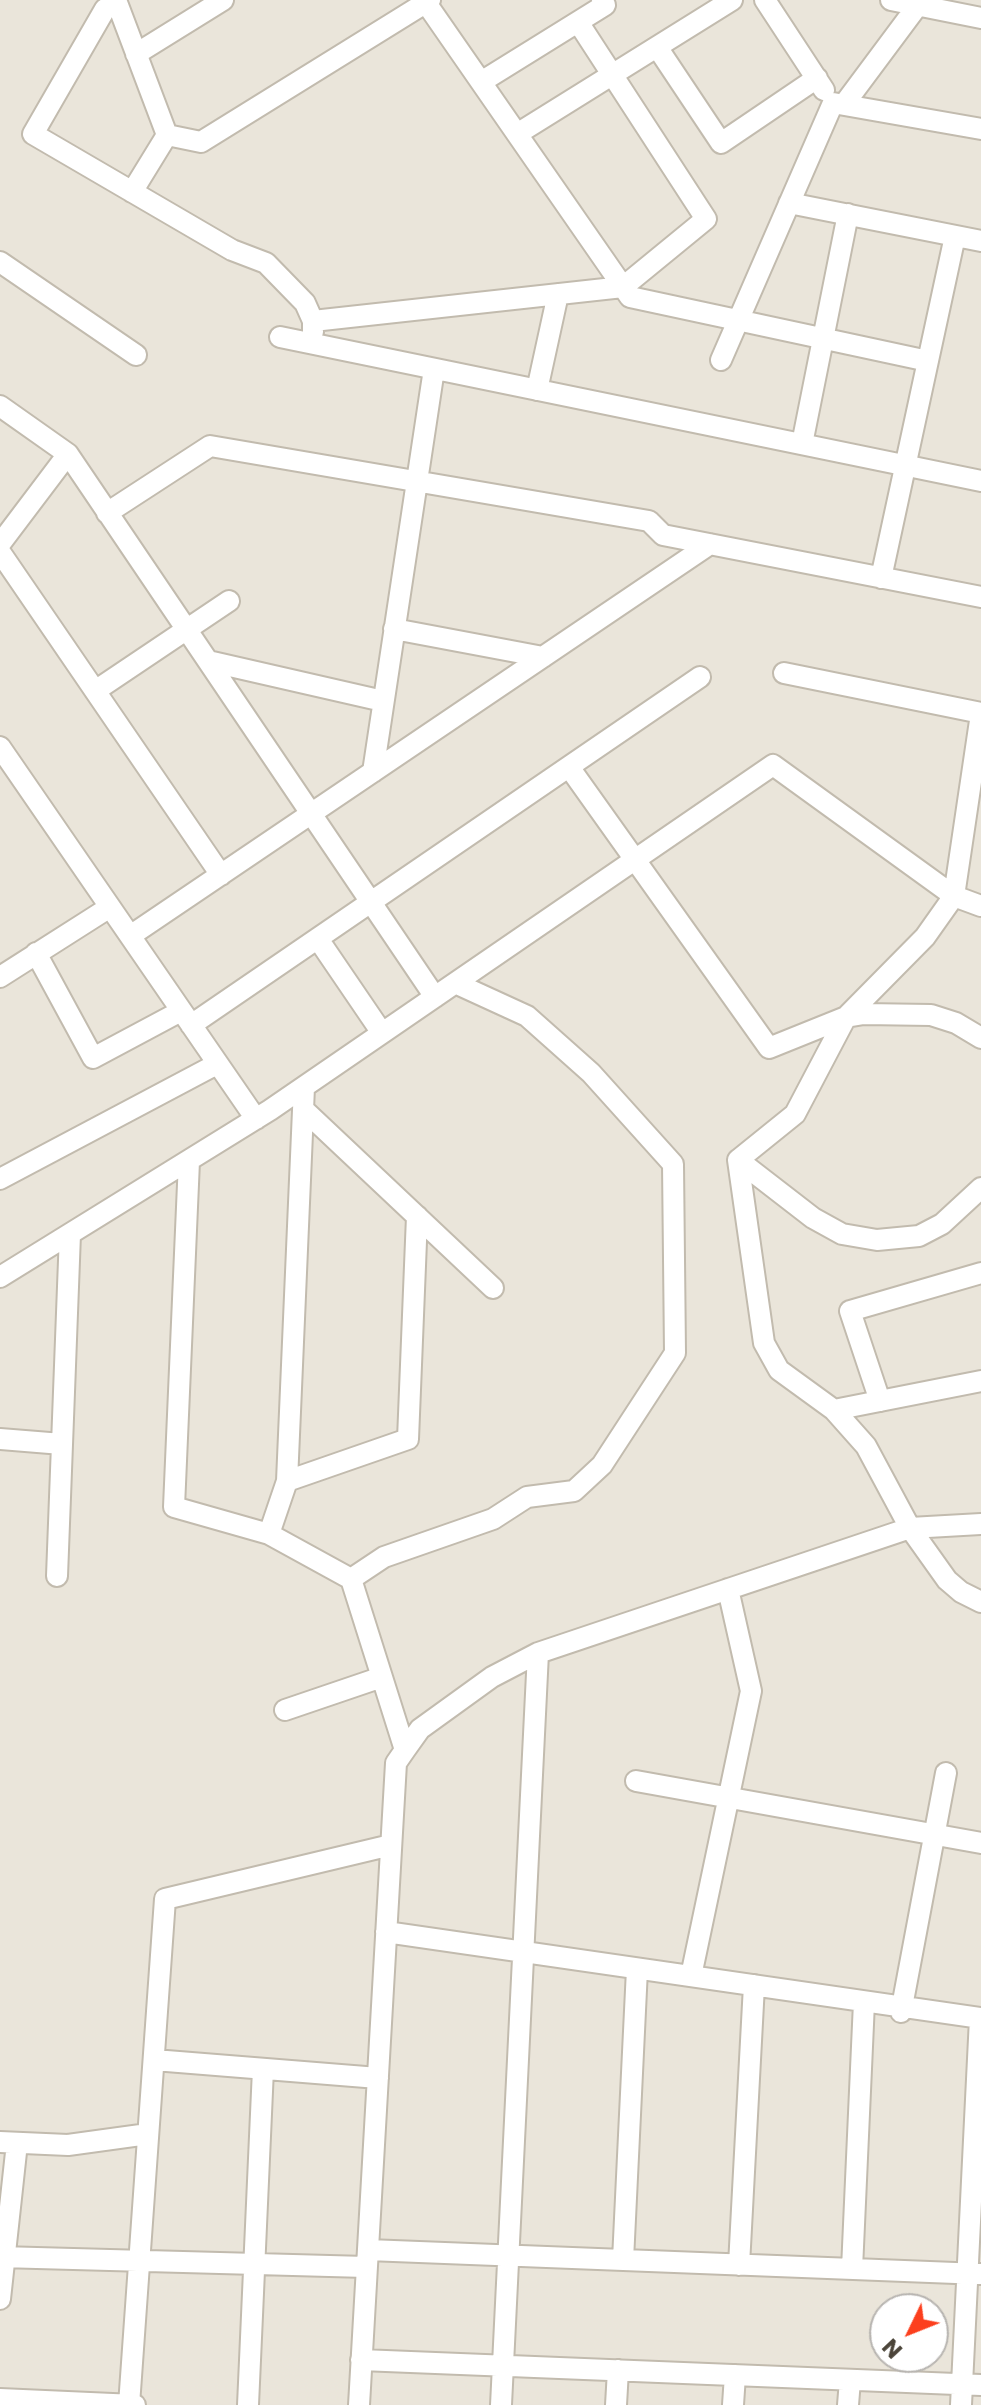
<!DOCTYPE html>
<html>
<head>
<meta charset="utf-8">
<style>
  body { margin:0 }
  #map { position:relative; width:981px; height:2405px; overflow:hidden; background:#f6f3ec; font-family:Poppins,sans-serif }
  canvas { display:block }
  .north { position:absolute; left:869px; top:2293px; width:80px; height:80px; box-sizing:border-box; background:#fff; border:2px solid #b7b4b0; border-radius:50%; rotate:227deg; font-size:22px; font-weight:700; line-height:32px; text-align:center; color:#4b4439 }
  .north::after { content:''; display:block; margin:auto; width:28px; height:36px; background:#fc3f1d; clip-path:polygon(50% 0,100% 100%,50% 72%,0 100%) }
</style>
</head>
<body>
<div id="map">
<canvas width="981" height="2405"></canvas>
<div class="north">N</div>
</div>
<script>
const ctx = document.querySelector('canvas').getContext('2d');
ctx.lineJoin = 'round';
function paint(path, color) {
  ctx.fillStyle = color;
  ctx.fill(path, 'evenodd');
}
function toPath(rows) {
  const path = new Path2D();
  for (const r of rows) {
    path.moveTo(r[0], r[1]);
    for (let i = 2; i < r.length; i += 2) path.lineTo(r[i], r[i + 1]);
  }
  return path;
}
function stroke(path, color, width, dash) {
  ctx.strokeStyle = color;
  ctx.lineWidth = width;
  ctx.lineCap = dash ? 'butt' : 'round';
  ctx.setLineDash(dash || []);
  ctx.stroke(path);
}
const residential = toPath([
  [0,0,981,0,981,2405,0,2405],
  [885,2309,933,2309,933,2357,885,2357]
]);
const street = toPath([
  [116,0,167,135],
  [424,0,630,297,928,361],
  [765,0,824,90],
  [891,0,981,18],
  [117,4,105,9,33,134,232,250,266,263,305,303,313,321,313,332],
  [657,47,721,143,817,78],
  [136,54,223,0],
  [481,82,605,5,602,0],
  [833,103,981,129],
  [845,103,918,5],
  [517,134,732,0],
  [167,135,201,142,430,0],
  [132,192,167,135],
  [789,203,981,241],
  [0,262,136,355],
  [313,321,623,287,706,219,578,22],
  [280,337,981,481],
  [721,360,833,103],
  [537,390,558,294],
  [0,406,68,454,435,997],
  [802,444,848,214],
  [107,513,210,446,649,521,663,535,981,597],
  [0,544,68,454],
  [0,552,221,875],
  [881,578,955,236],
  [394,629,543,657],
  [208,661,383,701],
  [784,673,981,713],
  [95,691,229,601],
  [0,747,256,1119],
  [569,767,769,1048,846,1017,864,1014,931,1015,956,1023,981,1038],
  [373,772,434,369],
  [130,936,710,544],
  [318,939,382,1033],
  [36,953,93,1058,181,1011],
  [0,977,110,907],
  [191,1025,700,677],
  [303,1109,493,1288],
  [738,1160,795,1114,846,1017,925,937,954,896,981,714],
  [738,1160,764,1343,779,1370,834,1410,866,1446,910,1528,947,1580,961,1592,981,1602],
  [738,1160,813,1218,842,1234,877,1240,919,1236,942,1224,981,1188],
  [189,1161,174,1507,269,1534,351,1579,405,1750],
  [0,1179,217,1064],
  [0,1277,270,1110,773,765,954,896,981,906],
  [880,1401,850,1311,981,1273],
  [834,1410,981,1381],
  [0,1439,62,1444],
  [287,1481,408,1439,417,1216],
  [269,1534,287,1481,304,1087],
  [57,1576,70,1234],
  [351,1579,384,1557,493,1519,527,1497,574,1491,602,1465,675,1353,673,1164,591,1073,527,1016,455,983],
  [285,1710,382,1677],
  [636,1781,981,1843],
  [386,1932,981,2018],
  [691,1976,751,1691,728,1589],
  [901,2012,946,1773],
  [154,2060,378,2078],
  [0,2142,68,2145,148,2134],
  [368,2250,981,2274],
  [0,2257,366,2267],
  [623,2260,637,1969],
  [739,2265,754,1985],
  [852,2269,864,2002],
  [0,2299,17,2143],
  [361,2360,981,2385],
  [0,2399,135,2405],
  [129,2405,165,1899,391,1845],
  [248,2405,263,2069],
  [359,2405,396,1763,405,1750,420,1729,492,1677,538,1653,910,1528,981,1524],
  [501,2405,538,1653],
  [616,2405,618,2370],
  [733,2405,735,2375],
  [848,2405,850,2380],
  [961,2405,980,2018]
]);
paint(residential, '#eae5da');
stroke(street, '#c2bbae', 24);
stroke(street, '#fff', 20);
</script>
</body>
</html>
